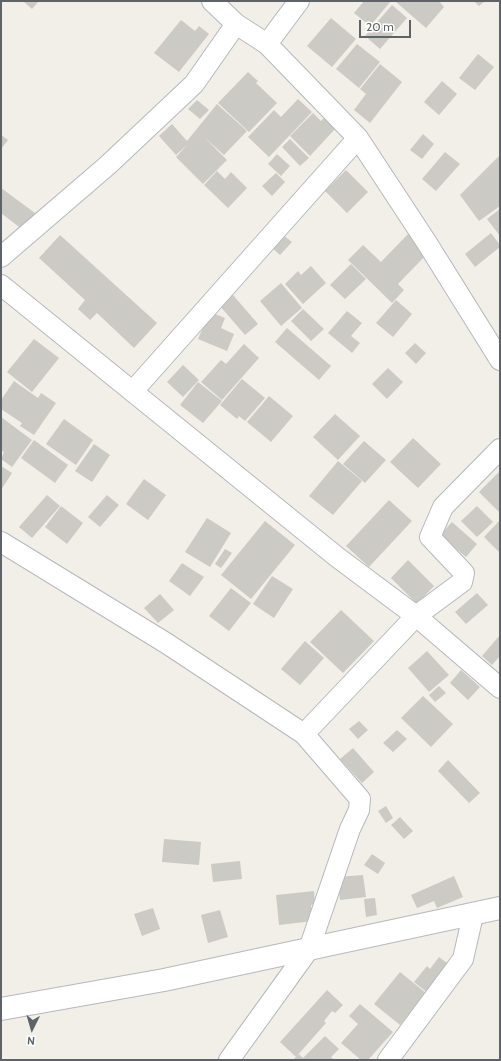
<!DOCTYPE html>
<html>
<head>
<meta charset="utf-8">
<style>
  body { margin:0 }
  #map { position:relative; width:501px; height:1061px; overflow:hidden; background:#f1efe8; font-family:Cabin,sans-serif }
  canvas { display:block }
  .frame { position:absolute; inset:0; border:2px solid #5f6368; pointer-events:none }
  .north { position:absolute; left:12px; top:1009px; width:40px; height:40px; -webkit-text-stroke:3px #fff; paint-order:stroke; rotate:185deg; font-size:11px; font-weight:700; line-height:16px; text-align:center; color:#5f6368 }
  .north::after { content:''; display:block; margin:auto; width:14px; height:18px; background:#5f6368; clip-path:polygon(50% 0,100% 100%,50% 72%,0 100%) }
  .scale { position:absolute; left:359px; top:20px; width:52px; height:18px; box-sizing:border-box; border:2px solid #5f6368; border-top:0; padding-left:5px; font-size:12px; line-height:14px; white-space:nowrap; color:#5f6368; -webkit-text-stroke:3px #fff; paint-order:stroke }
</style>
</head>
<body>
<div id="map">
<canvas width="501" height="1061"></canvas>
<div class="frame"></div>
<div class="north">N</div>
<div class="scale">20 m</div>
</div>
<script>
const ctx = document.querySelector('canvas').getContext('2d');
ctx.lineJoin = 'round';
function paint(path, color) {
  ctx.fillStyle = color;
  ctx.fill(path, 'evenodd');
}
function toPath(rows) {
  const path = new Path2D();
  for (const r of rows) {
    path.moveTo(r[0], r[1]);
    for (let i = 2; i < r.length; i += 2) path.lineTo(r[i], r[i + 1]);
  }
  return path;
}
function stroke(path, color, width, dash) {
  ctx.strokeStyle = color;
  ctx.lineWidth = width;
  ctx.lineCap = dash ? 'butt' : 'round';
  ctx.setLineDash(dash || []);
  ctx.stroke(path);
}
const building = toPath([
  [23,1,39,1,32,9],
  [364,1,391,1,370,26,354,13],
  [397,1,439,1,444,7,426,28,396,2],
  [474,1,485,1,479,6],
  [392,5,407,18,380,49,365,36],
  [331,18,356,39,332,67,307,46],
  [181,20,195,31,199,26,209,34,179,72,154,53],
  [357,44,380,62,359,88,336,69],
  [478,54,494,67,475,90,459,78],
  [380,64,402,82,370,123,354,110,366,94,360,89],
  [248,72,258,81,256,83,277,103,249,132,218,103],
  [442,81,457,94,439,115,424,102],
  [298,99,312,112,269,157,248,137,274,110,281,117],
  [197,100,209,110,200,119,188,109],
  [217,104,247,131,224,155,204,137,227,160,203,184,176,157,187,145,176,155,159,136,172,124,187,141],
  [313,113,321,121,325,117,336,128,310,156,290,136],
  [423,134,434,144,422,159,410,150],
  [1,135,8,140,1,149],
  [290,139,309,158,300,166,282,147],
  [445,152,460,164,436,191,422,179],
  [277,154,290,166,281,176,268,164],
  [500,155,500,206,479,221,460,195],
  [346,170,368,192,347,213,325,191],
  [217,171,225,179,231,172,247,188,228,208,204,185],
  [276,173,285,182,272,196,262,186],
  [1,188,35,213,23,230,1,213],
  [500,209,500,236,487,219],
  [491,233,500,245,500,247,475,267,465,254],
  [408,234,428,253,398,284,404,290,392,303,348,260,363,245,381,262],
  [60,235,157,323,134,348,97,313,90,320,78,309,85,300,39,258],
  [283,235,292,242,280,255,272,248],
  [351,264,366,279,345,299,330,285],
  [311,266,326,283,303,304,285,284,298,271,301,275],
  [281,283,302,308,281,326,260,301],
  [233,295,258,324,245,335,220,306],
  [396,300,412,314,393,337,376,323],
  [303,309,324,329,311,341,291,321],
  [347,311,362,323,351,336,360,343,352,353,328,333],
  [210,312,225,318,221,328,234,334,227,351,198,339],
  [287,328,331,366,319,380,275,342],
  [34,339,59,358,32,392,7,372],
  [415,343,426,353,416,364,405,353],
  [244,344,259,358,222,400,201,382,221,360,226,364],
  [183,365,199,380,183,397,167,382],
  [388,368,403,382,387,399,372,384],
  [242,379,265,398,245,421,239,416,237,419,220,405],
  [14,381,38,398,41,393,56,403,34,435,20,426,22,423,1,409,1,400],
  [198,382,222,401,203,423,180,405],
  [269,396,293,416,271,442,247,422],
  [335,414,360,436,338,460,313,437],
  [1,417,32,440,12,467,1,459,4,452,1,450],
  [64,419,93,440,76,465,46,444],
  [413,438,441,464,418,488,390,462],
  [34,440,68,465,55,483,21,458],
  [364,441,386,460,365,483,343,464],
  [94,444,110,455,92,482,75,471],
  [338,461,362,481,333,515,309,496],
  [1,466,12,473,1,490],
  [500,471,500,513,479,492],
  [144,479,166,495,148,520,126,504],
  [47,495,60,506,32,538,19,527],
  [107,495,119,505,100,527,88,517],
  [389,500,412,521,369,567,346,546],
  [61,506,83,523,67,544,45,527],
  [477,506,493,522,477,537,461,521],
  [207,518,231,533,210,567,185,552],
  [500,520,500,553,484,537],
  [265,521,295,545,251,599,221,575],
  [452,522,477,544,466,557,440,535],
  [225,549,232,553,221,568,215,564],
  [408,560,434,586,417,604,391,578],
  [182,563,204,577,190,596,169,581],
  [272,576,293,589,274,618,253,604],
  [231,588,251,603,229,631,209,616],
  [477,593,488,605,466,624,455,612],
  [160,594,174,610,158,623,144,608],
  [341,610,374,641,343,673,310,642],
  [500,635,500,656,492,665,482,656],
  [305,641,324,658,300,685,281,669],
  [427,651,449,675,429,692,408,668],
  [461,670,480,687,468,700,450,683],
  [439,686,446,693,435,702,429,695],
  [423,696,453,724,431,747,401,718],
  [359,721,368,730,358,739,349,729],
  [397,730,407,739,393,752,383,743],
  [353,748,374,772,362,783,340,759],
  [448,760,480,793,469,803,438,771],
  [386,806,393,818,386,823,378,811],
  [400,817,413,831,404,839,391,825],
  [164,839,201,842,199,865,162,862],
  [372,854,385,863,378,874,364,865],
  [240,861,242,879,213,882,211,864],
  [363,875,366,897,340,900,337,877],
  [454,876,463,897,437,908,434,901,417,908,411,895],
  [314,891,315,904,311,905,313,921,279,925,276,895],
  [375,898,377,915,366,917,364,899],
  [153,908,160,929,142,936,134,914],
  [220,910,228,937,208,943,201,915],
  [439,957,451,966,428,993,414,982,427,966,430,969],
  [400,972,426,993,400,1025,374,1004],
  [327,990,343,1005,335,1013,332,1011,324,1021,326,1023,296,1057,280,1042],
  [360,1004,393,1032,368,1060,361,1060,341,1043,358,1024,349,1016],
  [325,1036,339,1049,331,1057,334,1060,293,1060,299,1054,303,1058]
]);
const minor = toPath([
  [212,1,236,24,267,44,358,138,427,243,500,360],
  [267,44,299,1],
  [1,257,108,165,194,84,236,24],
  [1,285,337,557,416,616,500,688],
  [133,391,358,138],
  [1,542,166,643,304,734,360,799,359,810,350,829,309,949,229,1060],
  [304,734,416,616,462,582,464,573,430,537,443,507,500,449],
  [388,1060,463,959,473,915]
]);
const tertiary = toPath([
  [1,1009,164,980,500,908]
]);
paint(building, '#cccac5');
stroke(minor, '#b5b8bc', 22);
stroke(tertiary, '#b5b8bc', 24);
stroke(minor, '#fff', 20);
stroke(tertiary, '#fff', 22);
</script>
</body>
</html>
